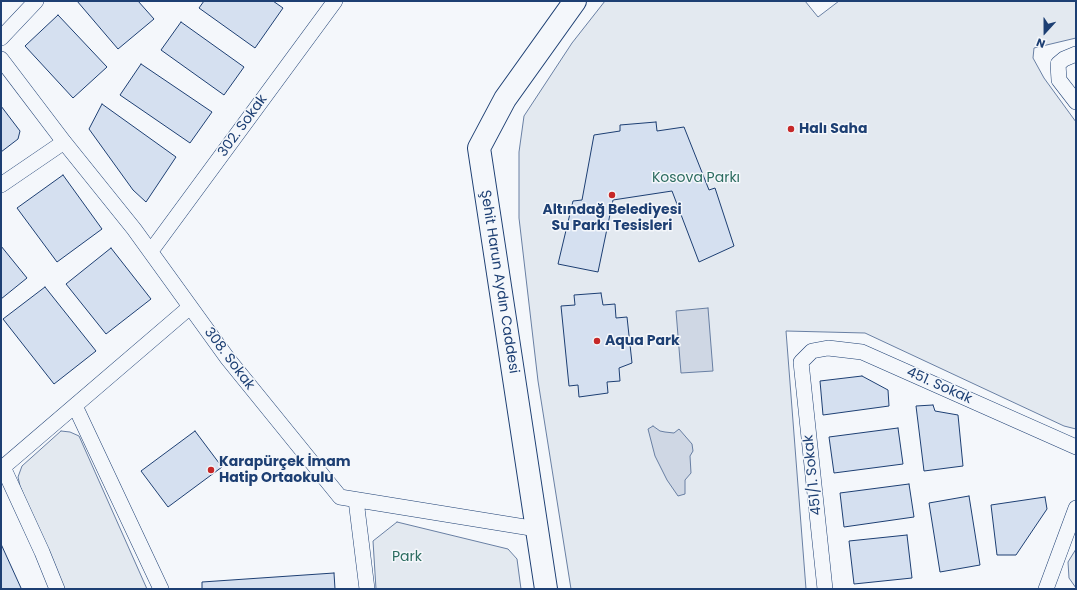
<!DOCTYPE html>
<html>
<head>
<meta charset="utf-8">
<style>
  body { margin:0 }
  #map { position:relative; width:1077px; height:590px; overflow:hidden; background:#f4f7fb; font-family:Poppins,sans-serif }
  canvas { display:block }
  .frame { position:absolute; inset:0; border:2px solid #1d3f73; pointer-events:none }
  .north { position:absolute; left:1025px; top:12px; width:40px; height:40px; -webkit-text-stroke:3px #f4f7fb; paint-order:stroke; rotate:201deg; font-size:11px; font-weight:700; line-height:16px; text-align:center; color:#1d3f73 }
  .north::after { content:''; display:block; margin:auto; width:14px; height:18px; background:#1d3f73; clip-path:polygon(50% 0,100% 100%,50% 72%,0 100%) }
</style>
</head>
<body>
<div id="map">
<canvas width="1077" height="590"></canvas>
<div class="frame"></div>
<div class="north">N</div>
</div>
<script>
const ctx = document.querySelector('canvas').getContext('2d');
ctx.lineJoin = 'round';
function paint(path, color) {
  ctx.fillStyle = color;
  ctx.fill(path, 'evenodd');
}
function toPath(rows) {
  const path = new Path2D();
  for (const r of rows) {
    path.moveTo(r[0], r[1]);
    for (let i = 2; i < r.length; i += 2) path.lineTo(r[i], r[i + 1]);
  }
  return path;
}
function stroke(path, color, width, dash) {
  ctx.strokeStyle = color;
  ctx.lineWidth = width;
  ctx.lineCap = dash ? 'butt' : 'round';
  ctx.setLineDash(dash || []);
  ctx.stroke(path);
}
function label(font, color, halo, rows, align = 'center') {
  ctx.font = font + ' Poppins,sans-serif';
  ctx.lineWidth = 3;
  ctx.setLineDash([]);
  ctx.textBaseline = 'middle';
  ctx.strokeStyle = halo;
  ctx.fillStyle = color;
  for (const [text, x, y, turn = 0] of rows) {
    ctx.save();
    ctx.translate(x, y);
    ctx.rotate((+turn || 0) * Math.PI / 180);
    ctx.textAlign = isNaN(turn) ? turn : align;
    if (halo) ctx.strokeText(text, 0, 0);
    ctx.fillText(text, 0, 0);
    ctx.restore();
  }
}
const green = toPath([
  [605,1,805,1,818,17,839,1,1076,1,1076,38,1034,48,1033,58,1044,78,1076,122,1076,429,1064,426,865,333,786,331,806,589,571,589,538,381,519,218,519,152,524,116,572,43,605,1],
  [61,431,70,432,79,436,147,589,62,589,20,486,18,477,22,466,61,431],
  [397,522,508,549,517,559,521,589,376,589,373,541,397,522],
  [1076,549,1076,588,1069,578,1068,562,1076,549]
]);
const water = toPath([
  [708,308,713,371,681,373,676,311,708,308],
  [653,426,660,431,665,432,674,433,679,429,692,444,693,451,690,456,691,473,685,480,685,494,678,496,667,480,655,456,648,429,653,426]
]);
const building = toPath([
  [77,1,138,1,154,19,118,49,77,1],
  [204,1,273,1,283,8,255,48,199,8,204,1],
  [58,15,107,67,73,98,25,46,58,15],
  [181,22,244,67,224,95,161,50,181,22],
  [141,64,212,112,190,143,120,95,141,64],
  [102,104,176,157,146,202,133,190,89,129,102,104],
  [1,106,20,131,18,139,1,152,1,106],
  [656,122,657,131,684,127,709,190,715,188,734,246,699,262,672,191,613,200,598,272,558,264,573,201,582,200,594,135,620,131,620,125,656,122],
  [63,175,102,229,57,262,17,208,63,175],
  [1,246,27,278,1,299,1,246],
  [111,248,151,299,106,334,66,284,111,248],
  [45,287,96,351,54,384,3,319,45,287],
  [601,293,603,305,615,304,616,318,627,317,632,363,619,368,620,381,607,382,608,393,579,397,578,385,569,386,561,306,575,305,574,295,601,293],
  [862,376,888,390,889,406,823,415,820,381,862,376],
  [933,405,935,411,958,415,963,466,924,471,916,406,933,405],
  [898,428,903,464,834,473,829,437,898,428],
  [195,431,222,467,168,507,141,471,195,431],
  [909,484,914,517,844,527,840,493,909,484],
  [969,496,980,565,940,572,929,503,969,496],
  [1045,497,1047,509,1016,555,997,555,991,505,1045,497],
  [907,535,912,578,854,584,849,541,907,535],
  [1,544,21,588,20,589,1,589,1,544],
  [334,573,335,589,202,589,202,582,334,573]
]);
const minor = toPath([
  [1,38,36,1],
  [1076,54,1064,59,1058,64,1059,80,1076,102],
  [1,59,64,142,134,229,228,359,340,497,537,529],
  [1,185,64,142],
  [151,251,335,1],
  [75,406,161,589],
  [3,467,42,552,57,589],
  [1,469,190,307],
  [356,500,367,589],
  [825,589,801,362,812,351,828,348,862,352,1076,447],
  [1046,589,1076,508]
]);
const secondary = toPath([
  [546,589,479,148,505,99,575,1]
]);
const markers = [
  [791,129,4,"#c62828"],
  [612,195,4,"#c62828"],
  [597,341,4,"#c62828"],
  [211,470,4,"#c62828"]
];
const streetNames = [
  ["302. Sokak",243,126,-54],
  ["Şehit Harun Aydın Caddesi",499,282,81],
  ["308. Sokak",229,359,53],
  ["451. Sokak",939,386,24],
  ["451/1. Sokak",813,475,-96]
];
const poiNames = [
  ["Halı Saha",799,129],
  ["Altındağ Belediyesi",612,210,"center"],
  ["Su Parkı Tesisleri",612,226,"center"],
  ["Aqua Park",605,341],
  ["Karapürçek İmam",219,462],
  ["Hatip Ortaokulu",219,478]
];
const parkNames = [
  ["Kosova Parkı",696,178],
  ["Park",407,557]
];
paint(green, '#e3e9f0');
stroke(green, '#687fa3', 1);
paint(water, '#cfd7e4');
stroke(water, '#687fa3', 1);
paint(building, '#d5e0f0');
stroke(building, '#1d3f73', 1);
stroke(minor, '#1d3f73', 16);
stroke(secondary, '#1d3f73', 24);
stroke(minor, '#f4f7fb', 15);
stroke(secondary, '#f4f7fb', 22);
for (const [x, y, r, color] of markers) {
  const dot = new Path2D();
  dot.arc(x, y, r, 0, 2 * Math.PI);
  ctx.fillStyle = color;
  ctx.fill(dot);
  stroke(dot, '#f4f7fb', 1.5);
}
label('14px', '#1d3f73', '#f4f7fb', streetNames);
label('bold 14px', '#1d3f73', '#f4f7fb', poiNames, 'left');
label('14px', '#2c6c60', '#f4f7fb', parkNames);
</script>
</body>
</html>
